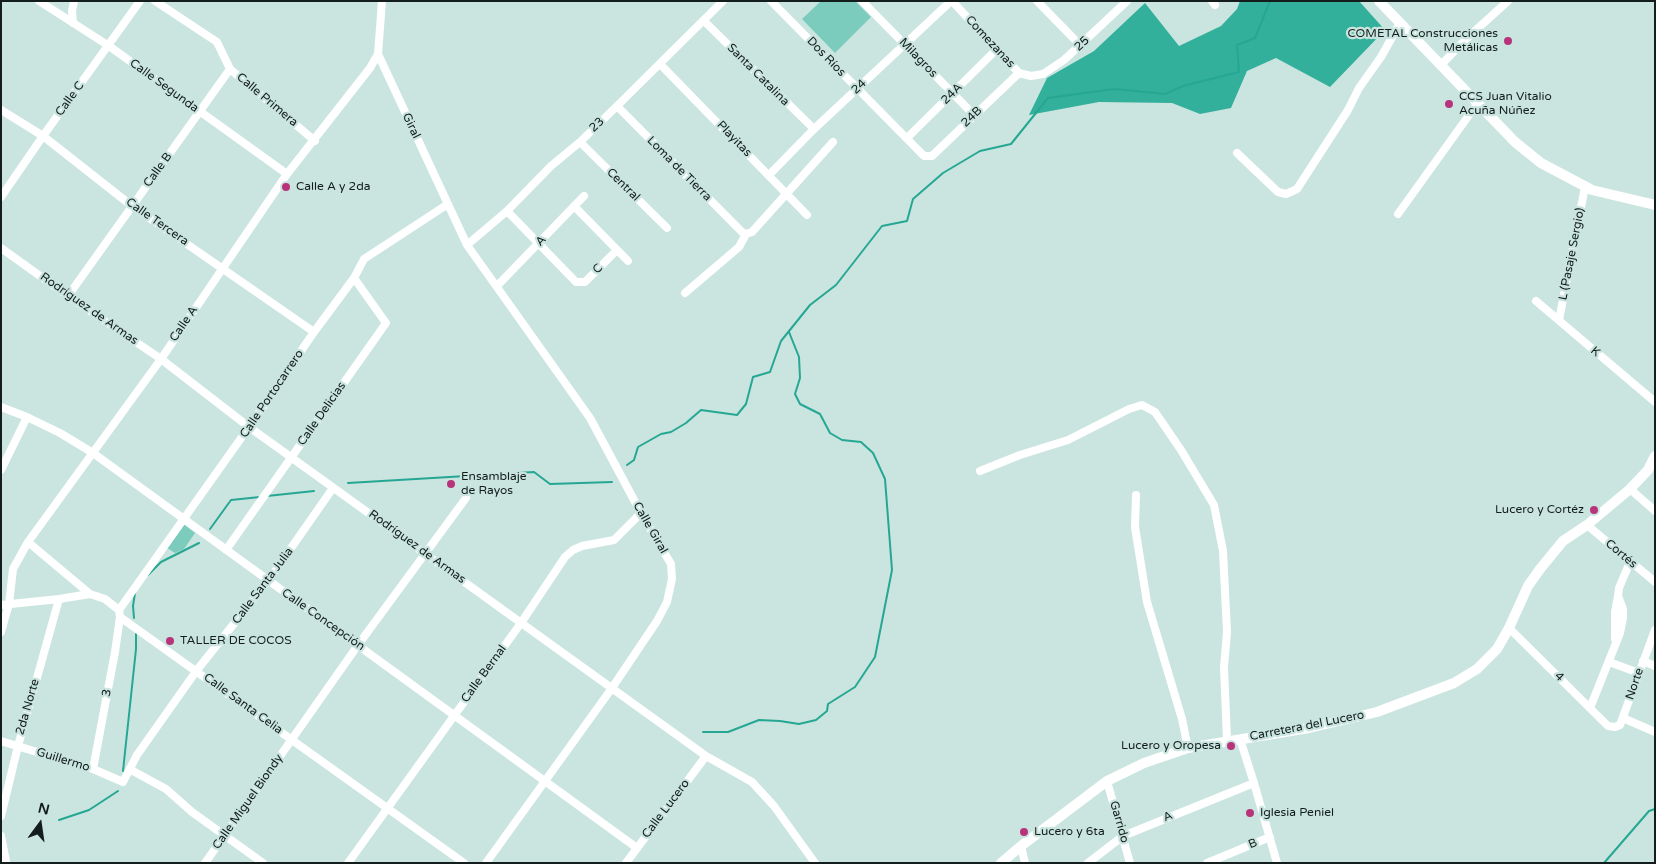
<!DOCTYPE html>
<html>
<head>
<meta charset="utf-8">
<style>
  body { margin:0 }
  #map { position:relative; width:1656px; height:864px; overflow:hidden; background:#cae5df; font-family:"Varela Round",sans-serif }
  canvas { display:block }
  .frame { position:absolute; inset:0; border:2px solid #131d1b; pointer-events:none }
  .north { position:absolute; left:15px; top:799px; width:50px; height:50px; -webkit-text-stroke:4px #cae5df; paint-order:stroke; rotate:14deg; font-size:14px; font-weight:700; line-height:20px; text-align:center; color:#131d1b }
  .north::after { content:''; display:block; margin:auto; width:18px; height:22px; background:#131d1b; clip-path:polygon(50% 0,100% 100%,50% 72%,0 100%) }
</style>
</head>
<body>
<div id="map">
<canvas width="1656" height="864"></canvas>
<div class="frame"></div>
<div class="north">N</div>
</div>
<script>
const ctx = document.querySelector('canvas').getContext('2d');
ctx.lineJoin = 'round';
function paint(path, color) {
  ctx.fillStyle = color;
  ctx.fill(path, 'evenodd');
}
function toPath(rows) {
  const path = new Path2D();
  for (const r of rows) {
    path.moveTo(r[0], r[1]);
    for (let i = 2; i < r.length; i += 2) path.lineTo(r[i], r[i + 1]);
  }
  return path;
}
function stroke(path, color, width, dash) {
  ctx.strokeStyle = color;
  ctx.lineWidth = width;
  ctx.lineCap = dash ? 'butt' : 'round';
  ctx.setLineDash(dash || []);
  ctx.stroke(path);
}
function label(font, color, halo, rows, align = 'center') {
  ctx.font = font + ' "Varela Round",sans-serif';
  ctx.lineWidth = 4.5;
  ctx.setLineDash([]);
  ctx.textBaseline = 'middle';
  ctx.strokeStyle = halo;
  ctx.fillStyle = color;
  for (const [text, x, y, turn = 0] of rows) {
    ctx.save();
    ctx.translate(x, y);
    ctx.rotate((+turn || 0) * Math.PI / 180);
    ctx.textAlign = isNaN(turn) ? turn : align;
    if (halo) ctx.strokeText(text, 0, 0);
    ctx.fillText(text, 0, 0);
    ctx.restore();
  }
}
const green = toPath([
  [821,1,855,1,871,17,835,53,802,19],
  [182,523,195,533,184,549,175,553,167,548]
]);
const forest = toPath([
  [1240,1,1359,1,1385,30,1330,87,1276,58,1247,71,1231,108,1200,114,1172,103,1099,102,1029,115,1047,78,1094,51,1145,3,1179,46,1221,26,1237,9]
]);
const stream = toPath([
  [627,465,634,460,638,447,661,434,671,432,686,423,701,410,737,415,746,404,753,377,770,372,781,341,810,305,836,285,882,226,907,221,913,199,943,173,980,151,1011,144,1048,98,1114,89,1165,94,1183,86,1239,72,1237,45,1255,38,1270,1],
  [348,483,534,472,550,484,612,482],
  [267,496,314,491],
  [210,529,231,500,260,497],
  [148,575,161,562,199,543],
  [134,618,133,606,135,593],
  [703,732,728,732,759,720,780,721,799,724,816,720,827,711,828,704,855,687,875,657,892,570,885,479,873,453,861,442,842,440,830,433,820,414,800,404,795,394,800,378,799,357,789,332],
  [123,771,136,649,136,634],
  [59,820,89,810,118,791],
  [1604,863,1649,811,1655,809]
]);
const minor = toPath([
  [39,1,109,46,287,174],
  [155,1,217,42,230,69,315,141],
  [382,1,378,54,467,245,590,418,641,513,671,564,672,579,667,602,657,621,612,688,486,863],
  [771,1,924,156,932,156,1019,73],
  [862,1,974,115],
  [952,1,1019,73,1031,76,1043,74,1064,60,1127,1],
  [1037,1,1080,45],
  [1212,1,1215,5],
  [704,21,814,129],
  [73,23,72,11,74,1],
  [660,64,807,215],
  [1441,65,1466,39,1508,1],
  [617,106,742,232,746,234,752,232,833,142],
  [1,110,43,136,132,206,314,332],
  [907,138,997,49],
  [580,142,667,228],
  [1237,153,1278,192,1286,194,1297,189,1348,110,1359,88,1381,57,1400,23],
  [769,175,814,129,951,1],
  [1,197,43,136,140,1],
  [574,206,628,261],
  [507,211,576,282,585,282,617,250],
  [1398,214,1477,104],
  [467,245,507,211,551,166,580,142,617,106,723,1],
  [1,248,68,296,161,359,249,427,706,756,752,782,774,806,815,863],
  [497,286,584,196],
  [685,293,739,247,746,234],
  [68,296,230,69],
  [1536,301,1655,402],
  [1559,320,1585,187],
  [1,407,27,417,60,433,93,453,637,848],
  [1,470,27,417],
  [980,471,1020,455,1068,440,1129,409,1142,405,1155,412,1181,450,1214,505,1223,551,1227,632,1224,667,1227,740],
  [1630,489,1655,511],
  [1136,495,1135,527,1147,602,1182,719,1188,748],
  [1587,525,1655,582],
  [28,542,90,594,105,599,119,610,120,617,115,652,93,769],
  [226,550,386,323,354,278],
  [1,605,59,599,90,594],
  [119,610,249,427,314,332,354,278,364,259,448,204],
  [120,617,464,863],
  [1509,628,1608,726,1615,727,1620,725,1655,630],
  [1,632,9,604,13,569,28,542,161,359,287,174,370,68,378,54],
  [1615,639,1615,612,1618,596],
  [1643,661,1655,666],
  [1609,662,1639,673],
  [1590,708,1620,633,1623,618,1623,609,1618,596,1619,588,1630,562],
  [1623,718,1655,732],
  [1240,739,1254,783,1277,863],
  [1,741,93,769,123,782,137,755,197,670,268,581,333,488],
  [131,770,166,789,192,812,263,863],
  [1107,781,1130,863],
  [1,816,18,746,59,599],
  [1,836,6,861],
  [1021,846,1025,863],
  [205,863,358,645,466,498],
  [348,863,521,623,565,557,573,550,582,546,614,540,641,513],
  [626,863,706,756],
  [1088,863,1123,836,1254,783],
  [1207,863,1270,837]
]);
const major = toPath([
  [1379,1,1515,142,1541,163,1592,190,1655,205],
  [1001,863,1021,846,1107,781,1144,763,1188,748,1309,728,1377,712,1454,683,1477,669,1497,649,1509,628,1528,586,1540,569,1563,541,1587,525,1630,489,1648,470,1655,456]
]);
const markers = [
  [1508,41,5,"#b8347a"],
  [1449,104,5,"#b8347a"],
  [286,187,5,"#b8347a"],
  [451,484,5,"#b8347a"],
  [1594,510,5,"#b8347a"],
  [170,641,5,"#b8347a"],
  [1231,746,5,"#b8347a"],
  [1250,813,5,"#b8347a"],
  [1024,832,5,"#b8347a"]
];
const poiNames = [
  ["COMETAL Construcciones",1498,34,"right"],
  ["Metálicas",1498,48,"right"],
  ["CCS Juan Vitalio",1459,97],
  ["Acuña Núñez",1459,111],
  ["Calle A y 2da",296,187],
  ["Ensamblaje",461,477],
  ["de Rayos",461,491],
  ["Lucero y Cortéz",1584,510,"right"],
  ["TALLER DE COCOS",180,641],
  ["Lucero y Oropesa",1221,746,"right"],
  ["Iglesia Peniel",1260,813],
  ["Lucero y 6ta",1034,832]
];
const streetNames = [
  ["Comezanas",990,42,47],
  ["25",1082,44,-43],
  ["Dos Ríos",826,57,46],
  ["Milagros",918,58,46],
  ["Santa Catalina",758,75,45],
  ["Calle Segunda",164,86,36],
  ["24",859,87,-43],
  ["24A",952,94,-45],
  ["Calle C",70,99,-54],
  ["Calle Primera",267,100,40],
  ["24B",972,117,-44],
  ["23",597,125,-44],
  ["Giral",411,126,65],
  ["Playitas",734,139,46],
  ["Loma de Tierra",679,169,45],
  ["Calle B",158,170,-54],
  ["Central",623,185,45],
  ["Calle Tercera",157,222,35],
  ["A",541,241,-46],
  ["L (Pasaje Sergio)",1572,254,-79],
  ["C",598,269,-45],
  ["Rodríguez de Armas",89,309,35],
  ["Calle A",184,324,-56],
  ["K",1595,352,40],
  ["Calle Portocarrero",272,394,-56],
  ["Calle Delicias",322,414,-55],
  ["Calle Giral",650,528,60],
  ["Rodríguez de Armas",417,547,36],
  ["Cortés",1621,554,40],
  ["Calle Santa Julia",263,586,-53],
  ["Calle Concepción",323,620,35],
  ["Calle Bernal",484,674,-54],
  ["4",1559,677,45],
  ["Norte",1635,684,-71],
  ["3",107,693,-79],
  ["Calle Santa Celia",243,704,36],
  ["2da Norte",28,707,-74],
  ["Carretera del Lucero",1307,726,-11],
  ["Guillermo",63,760,17],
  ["Calle Miguel Biondy",248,802,-55],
  ["Calle Lucero",666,809,-53],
  ["A",1168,817,-22],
  ["Garrido",1119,822,74],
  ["B",1253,844,-22]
];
paint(green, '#7bccbc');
paint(forest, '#32b09c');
stroke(stream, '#25a794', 2);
stroke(minor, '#fff', 8);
stroke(major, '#fff', 10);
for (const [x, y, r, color] of markers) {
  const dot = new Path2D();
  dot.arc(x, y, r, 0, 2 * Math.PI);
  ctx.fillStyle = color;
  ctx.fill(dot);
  stroke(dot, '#cae5df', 2);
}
label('12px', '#131d1b', '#cae5df', poiNames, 'left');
label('12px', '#131d1b', '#cae5df', streetNames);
</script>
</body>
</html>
